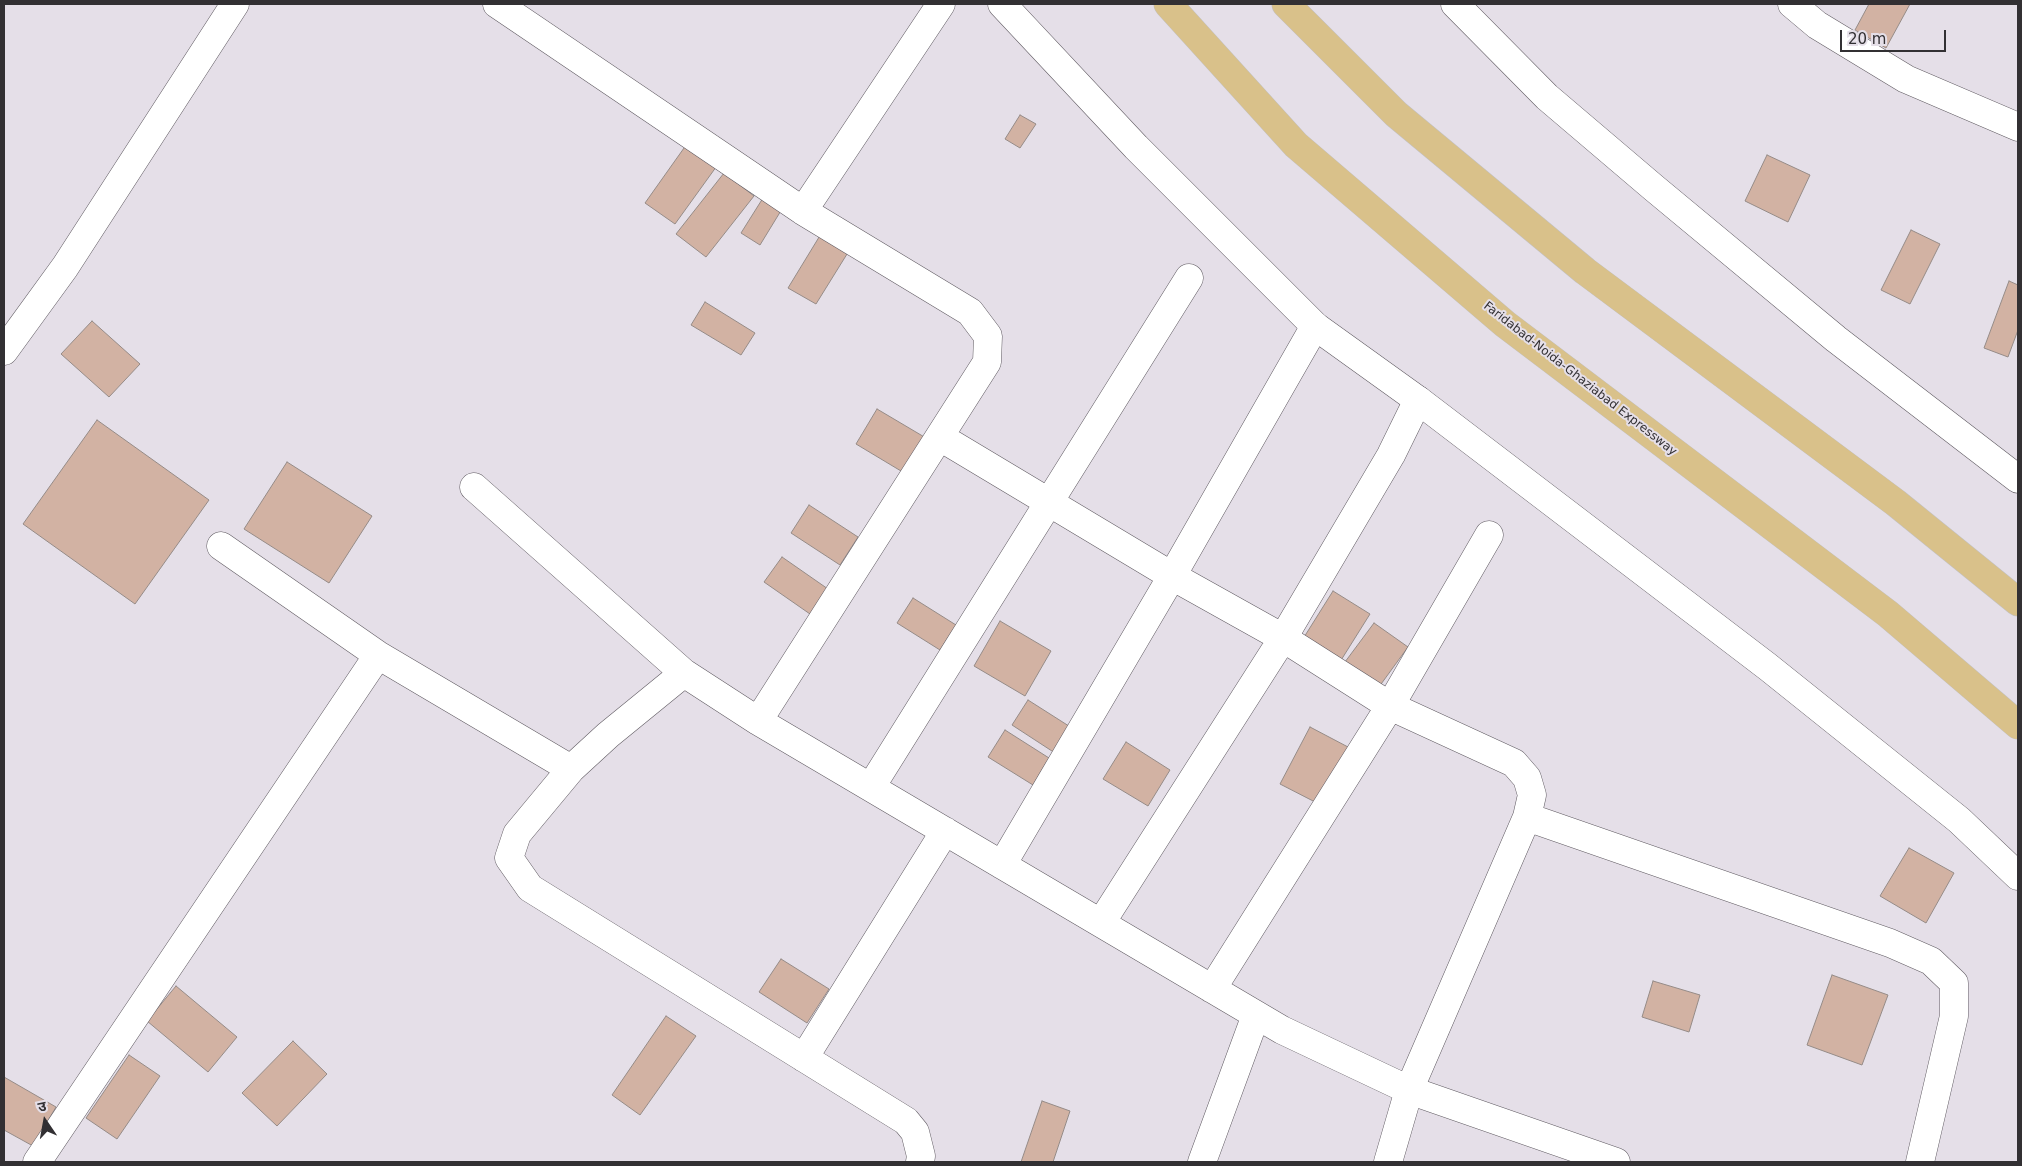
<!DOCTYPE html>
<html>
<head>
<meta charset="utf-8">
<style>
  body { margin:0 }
  #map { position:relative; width:2022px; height:1166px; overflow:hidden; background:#e5dfe8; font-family:"DejaVu Sans","Noto Sans Devanagari",sans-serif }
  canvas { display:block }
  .frame { position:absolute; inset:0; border:5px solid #323033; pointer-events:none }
  .north { position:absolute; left:20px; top:1096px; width:50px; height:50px; -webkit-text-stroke:4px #e5dfe8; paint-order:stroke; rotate:348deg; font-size:14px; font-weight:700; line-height:20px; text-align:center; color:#323033 }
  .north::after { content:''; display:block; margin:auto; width:18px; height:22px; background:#323033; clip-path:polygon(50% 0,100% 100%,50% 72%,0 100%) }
  .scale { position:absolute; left:1840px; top:30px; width:106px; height:22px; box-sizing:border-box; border:2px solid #323033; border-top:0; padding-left:6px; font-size:15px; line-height:18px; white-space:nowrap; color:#323033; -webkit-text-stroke:4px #e5dfe8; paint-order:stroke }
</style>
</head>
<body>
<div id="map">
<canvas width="2022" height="1166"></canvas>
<div class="frame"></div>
<div class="north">उ</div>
<div class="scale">20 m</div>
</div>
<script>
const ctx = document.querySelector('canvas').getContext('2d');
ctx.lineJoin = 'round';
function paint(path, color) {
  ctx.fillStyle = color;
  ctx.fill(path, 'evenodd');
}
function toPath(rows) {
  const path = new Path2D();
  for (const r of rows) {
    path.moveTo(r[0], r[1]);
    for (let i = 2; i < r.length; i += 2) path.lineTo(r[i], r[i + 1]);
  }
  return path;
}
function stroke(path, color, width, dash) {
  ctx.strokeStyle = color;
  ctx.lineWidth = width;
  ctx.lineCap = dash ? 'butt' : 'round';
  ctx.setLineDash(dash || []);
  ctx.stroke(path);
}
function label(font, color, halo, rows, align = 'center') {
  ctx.font = font + ' "DejaVu Sans",sans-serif';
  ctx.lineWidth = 4;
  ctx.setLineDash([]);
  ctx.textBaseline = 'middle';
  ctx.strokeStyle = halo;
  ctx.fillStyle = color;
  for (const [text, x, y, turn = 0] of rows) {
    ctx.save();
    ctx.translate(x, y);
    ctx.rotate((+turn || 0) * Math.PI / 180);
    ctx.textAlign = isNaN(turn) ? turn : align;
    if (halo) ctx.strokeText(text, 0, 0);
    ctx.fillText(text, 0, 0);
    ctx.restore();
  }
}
const building = toPath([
  [1869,4,1910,4,1886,48,1855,30,1869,4],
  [1020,115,1036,124,1020,148,1005,139,1020,115],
  [689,141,719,163,675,224,645,203,689,141],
  [1767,155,1810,175,1788,222,1745,201,1767,155],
  [724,173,754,196,706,257,676,234,724,173],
  [763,198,782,209,760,245,741,233,763,198],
  [824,229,852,246,816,304,788,288,824,229],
  [1911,230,1940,244,1910,304,1881,290,1911,230],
  [2009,281,2018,285,2018,330,2008,357,1984,348,2009,281],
  [705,302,755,333,741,355,691,325,705,302],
  [92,321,140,364,109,397,61,354,92,321],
  [877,409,926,438,906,474,856,444,877,409],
  [97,420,209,500,135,604,23,524,97,420],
  [287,462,372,516,329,583,244,529,287,462],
  [809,505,858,537,840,565,791,533,809,505],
  [782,557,828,589,810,614,764,582,782,557],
  [1333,591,1370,614,1338,665,1301,642,1333,591],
  [913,598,956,625,940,650,897,623,913,598],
  [1000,621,1051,651,1025,696,974,666,1000,621],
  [1374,623,1408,647,1376,691,1342,666,1374,623],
  [1028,700,1072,728,1055,753,1012,725,1028,700],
  [1310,727,1348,747,1317,803,1280,784,1310,727],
  [1005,730,1049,758,1033,785,988,757,1005,730],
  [1126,742,1170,770,1148,806,1103,779,1126,742],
  [1909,848,1954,873,1926,923,1880,896,1909,848],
  [781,959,829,989,807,1023,759,992,781,959],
  [1832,975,1888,995,1862,1065,1807,1045,1832,975],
  [1653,981,1700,995,1689,1032,1642,1017,1653,981],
  [176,986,237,1037,208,1072,147,1021,176,986],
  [666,1016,696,1036,640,1115,612,1095,666,1016],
  [293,1041,327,1074,277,1126,242,1093,293,1041],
  [129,1055,160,1076,117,1139,86,1118,129,1055],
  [4,1077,56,1107,33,1146,4,1130,4,1077],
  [1042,1101,1070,1111,1053,1162,1021,1162,1042,1101]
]);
const minor = toPath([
  [497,4,803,211,970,312,988,336,987,362,758,721],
  [1792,4,1817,25,1906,79,2018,127],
  [803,211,941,4],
  [4,351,65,267,235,4],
  [940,437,1172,576,1283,638,1390,706,1514,763,1527,778,1532,795,1527,817,1890,943,1931,961,1954,983,1954,1016,1920,1162],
  [474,487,684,673,758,721,1282,1030,1409,1090,1616,1162],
  [221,546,378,655,571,769],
  [684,673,608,735,571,769,517,834,509,858,530,888,906,1121,915,1132,921,1156,920,1162],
  [871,787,1189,278],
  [1002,865,1172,576,1315,326],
  [1101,923,1283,638,1391,455,1418,400],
  [1212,989,1390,706,1489,535],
  [804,1058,945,831],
  [37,1162,378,655],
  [1202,1162,1256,1015],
  [1388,1162,1409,1090,1527,817]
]);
const tertiary = toPath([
  [1002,4,1136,147,1315,326,1418,400,1768,667,1959,820,2018,876],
  [1455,4,1547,97,1654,188,1836,339,2018,479]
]);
const primary = toPath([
  [1168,4,1296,145,1505,324,1888,614,2018,725],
  [1286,4,1396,114,1585,271,1896,503,2018,602]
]);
const streetNames = [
  ["Faridabad-Noida-Ghaziabad Expressway",1580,379,38]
];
paint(building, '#d2b2a3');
stroke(building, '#958b87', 1);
stroke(minor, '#605b62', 29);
stroke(tertiary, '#605b62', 29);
stroke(primary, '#c2c1c2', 29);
stroke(minor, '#fff', 28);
stroke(tertiary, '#fff', 28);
stroke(primary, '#d9c18a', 28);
label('12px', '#323033', '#e5dfe8', streetNames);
</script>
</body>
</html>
